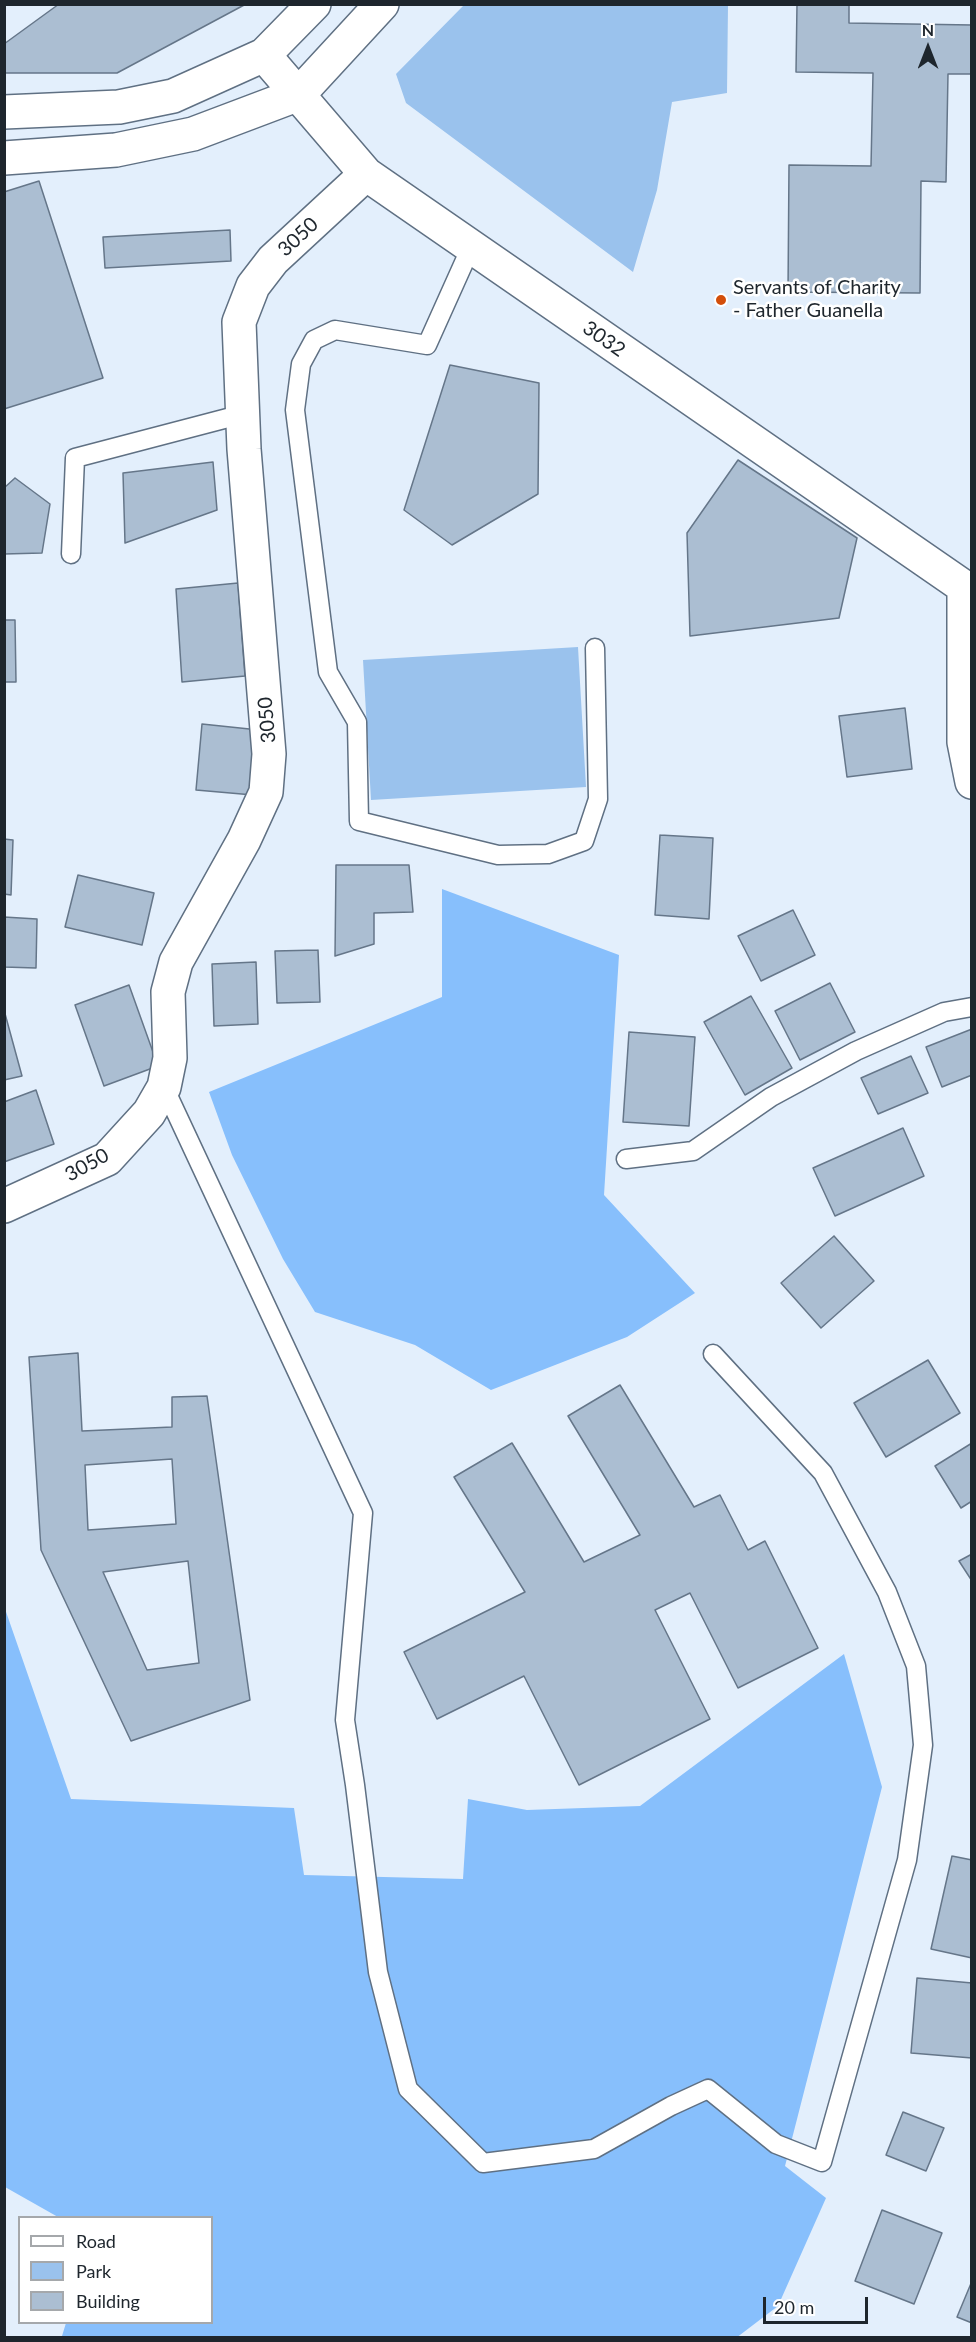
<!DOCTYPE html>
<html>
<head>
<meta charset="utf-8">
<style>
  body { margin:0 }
  #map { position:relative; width:976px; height:2342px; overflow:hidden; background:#e3effc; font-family:Lato,sans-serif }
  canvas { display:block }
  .frame { position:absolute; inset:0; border:6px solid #1e262d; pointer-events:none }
  .legend { position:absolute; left:18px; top:2216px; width:195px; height:108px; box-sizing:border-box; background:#fff; border:2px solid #a5a8ab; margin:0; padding:8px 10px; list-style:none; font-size:18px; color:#1e262d }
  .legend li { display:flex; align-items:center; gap:12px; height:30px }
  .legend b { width:30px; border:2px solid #a5a8ab }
  .north { position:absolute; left:898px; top:18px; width:60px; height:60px; -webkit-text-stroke:4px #fff; paint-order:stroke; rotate:0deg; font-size:16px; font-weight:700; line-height:24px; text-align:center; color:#1e262d }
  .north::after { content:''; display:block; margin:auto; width:21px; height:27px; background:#1e262d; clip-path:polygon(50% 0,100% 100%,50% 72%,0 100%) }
  .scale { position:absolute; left:763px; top:2297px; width:105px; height:27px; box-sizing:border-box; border:3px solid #1e262d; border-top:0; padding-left:8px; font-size:18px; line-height:21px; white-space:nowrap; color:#1e262d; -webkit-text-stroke:4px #fff; paint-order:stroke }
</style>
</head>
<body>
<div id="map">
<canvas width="976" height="2342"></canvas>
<div class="frame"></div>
<ul class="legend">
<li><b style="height:8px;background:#fff"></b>Road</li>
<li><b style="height:16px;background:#9ac2ed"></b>Park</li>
<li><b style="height:16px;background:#abbed2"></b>Building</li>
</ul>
<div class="north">N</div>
<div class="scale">20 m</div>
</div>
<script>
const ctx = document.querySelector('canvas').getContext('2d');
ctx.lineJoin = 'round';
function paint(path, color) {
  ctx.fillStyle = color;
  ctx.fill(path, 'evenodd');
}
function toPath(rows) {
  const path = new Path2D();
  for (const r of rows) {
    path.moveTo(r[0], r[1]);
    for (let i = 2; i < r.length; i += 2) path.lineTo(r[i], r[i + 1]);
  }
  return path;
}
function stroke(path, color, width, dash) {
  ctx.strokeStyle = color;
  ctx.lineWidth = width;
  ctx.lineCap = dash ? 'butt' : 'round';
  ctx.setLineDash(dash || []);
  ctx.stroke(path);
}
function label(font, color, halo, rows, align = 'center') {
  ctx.font = font + ' Lato,sans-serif';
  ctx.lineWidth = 5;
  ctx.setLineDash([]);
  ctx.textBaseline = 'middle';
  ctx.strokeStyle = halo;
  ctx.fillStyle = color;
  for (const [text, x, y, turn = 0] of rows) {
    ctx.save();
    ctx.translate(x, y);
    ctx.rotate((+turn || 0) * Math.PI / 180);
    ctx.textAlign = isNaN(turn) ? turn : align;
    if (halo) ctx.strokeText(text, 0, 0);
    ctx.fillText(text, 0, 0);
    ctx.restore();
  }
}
const green = toPath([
  [464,5,728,5,727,93,672,102,657,190,633,272,406,103,396,74],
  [578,647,586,787,371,800,363,660]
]);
const forest = toPath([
  [442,889,619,955,604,1195,695,1293,627,1337,491,1390,415,1345,315,1312,283,1259,232,1155,209,1092,442,997],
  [4,1606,71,1799,294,1808,304,1875,463,1879,468,1799,527,1810,640,1806,844,1654,882,1787,785,2166,826,2198,778,2306,736,2338,62,2336,66,2323,212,2322,212,2218,58,2217,5,2187]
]);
const building = toPath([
  [59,4,246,4,117,73,4,73,4,44,59,4],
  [797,4,849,4,849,23,972,25,972,74,948,74,946,182,921,181,920,293,788,292,789,165,871,166,873,73,796,72,797,4],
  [39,181,103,378,4,409,4,192,39,181],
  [230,230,231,261,105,268,103,237,230,230],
  [450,365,539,383,538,494,452,545,404,510,450,365],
  [738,460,857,538,839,618,690,636,687,533,738,460],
  [213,462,217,510,125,543,123,473,213,462],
  [15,478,50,504,42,553,4,554,4,488,15,478],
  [238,583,245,676,182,682,176,589,238,583],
  [4,620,15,620,16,682,4,682,4,620],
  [905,708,912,769,847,777,839,716,905,708],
  [202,724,259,730,253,795,196,790,202,724],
  [660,835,713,838,709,919,655,915,660,835],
  [4,839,13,840,11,895,4,894,4,839],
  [336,865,409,865,413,912,374,913,374,944,335,956,336,865],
  [78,875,154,893,142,945,65,927,78,875],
  [793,910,815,955,761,981,738,936,793,910],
  [4,917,37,919,36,968,4,967,4,917],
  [318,950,320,1002,277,1003,275,951,318,950],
  [256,962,258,1024,214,1026,212,964,256,962],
  [830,983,855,1032,800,1060,775,1011,830,983],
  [129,985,158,1066,104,1086,75,1005,129,985],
  [751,996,792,1068,745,1095,704,1022,751,996],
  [4,1010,22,1076,4,1080,4,1010],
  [972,1029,972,1075,942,1087,926,1047,972,1029],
  [629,1032,695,1037,689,1126,623,1122,629,1032],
  [911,1056,928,1093,878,1114,861,1078,911,1056],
  [36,1090,54,1144,4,1162,4,1102,36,1090],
  [903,1128,924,1176,835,1216,813,1168,903,1128],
  [834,1236,874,1281,821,1328,781,1283,834,1236],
  [78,1353,82,1431,172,1427,172,1397,207,1396,250,1700,131,1741,41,1550,29,1357,78,1353],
  [172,1459,176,1524,88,1530,85,1465,172,1459],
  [188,1561,199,1663,147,1670,103,1572,188,1561],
  [928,1360,960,1413,886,1457,854,1403,928,1360],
  [620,1385,694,1507,720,1495,748,1550,765,1541,818,1648,738,1688,690,1593,655,1610,710,1719,579,1785,524,1676,437,1719,404,1652,525,1592,454,1477,512,1443,584,1562,640,1535,568,1416,620,1385],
  [972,1443,972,1501,961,1508,935,1466,972,1443],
  [972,1554,972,1581,959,1561,972,1554],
  [952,1856,972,1860,972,1958,931,1949,952,1856],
  [917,1978,972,1983,972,2058,911,2053,917,1978],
  [903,2112,944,2128,926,2171,886,2155,903,2112],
  [882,2210,942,2233,914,2304,855,2281,882,2210],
  [972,2281,972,2323,957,2317,972,2281]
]);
const service = toPath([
  [471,247,427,345,335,330,314,340,301,364,295,410,328,672,357,722,359,821,498,855,548,854,584,841,598,799,595,648],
  [71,554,75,458,243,414],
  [164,1087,363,1513,345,1720,355,1785,378,1972,408,2089,483,2163,594,2149,671,2106,708,2089,776,2144,822,2162,907,1860,923,1745,916,1666,887,1592,823,1473,713,1354],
  [626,1159,693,1151,771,1097,856,1051,944,1012,972,1007]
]);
const minor = toPath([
  [264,55,366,174,964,587,972,591],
  [964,587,964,742,972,782],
  [4,1206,107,1159,149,1113,164,1087,170,1058,168,992,176,962,244,840,266,792,269,754,244,449,239,322,253,286,273,260,366,174]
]);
const tertiary = toPath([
  [4,112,119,107,173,96,264,55,314,4],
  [4,158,116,150,193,134,299,94,382,4]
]);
const markers = [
  [721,300,6,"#d34e0a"]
];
const streetNames = [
  ["3050",298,237,-43],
  ["3032",604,339,35],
  ["3050",267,720,-95],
  ["3050",87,1165,-29]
];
const poiNames = [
  ["Servants of Charity",733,288],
  ["- Father Guanella",733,311]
];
paint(green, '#9ac2ed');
paint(forest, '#87bffc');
paint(building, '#abbed2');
stroke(building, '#657689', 1.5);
stroke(service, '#5f7083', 21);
stroke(minor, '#5f7083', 36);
stroke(tertiary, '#5f7083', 36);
stroke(service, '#fff', 18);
stroke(minor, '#fff', 33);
stroke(tertiary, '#fff', 33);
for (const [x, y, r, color] of markers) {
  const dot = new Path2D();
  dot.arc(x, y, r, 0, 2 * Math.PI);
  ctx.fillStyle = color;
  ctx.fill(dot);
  stroke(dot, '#fff', 2);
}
label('20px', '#1e262d', '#fff', streetNames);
label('20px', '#1e262d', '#fff', poiNames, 'left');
</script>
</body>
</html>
